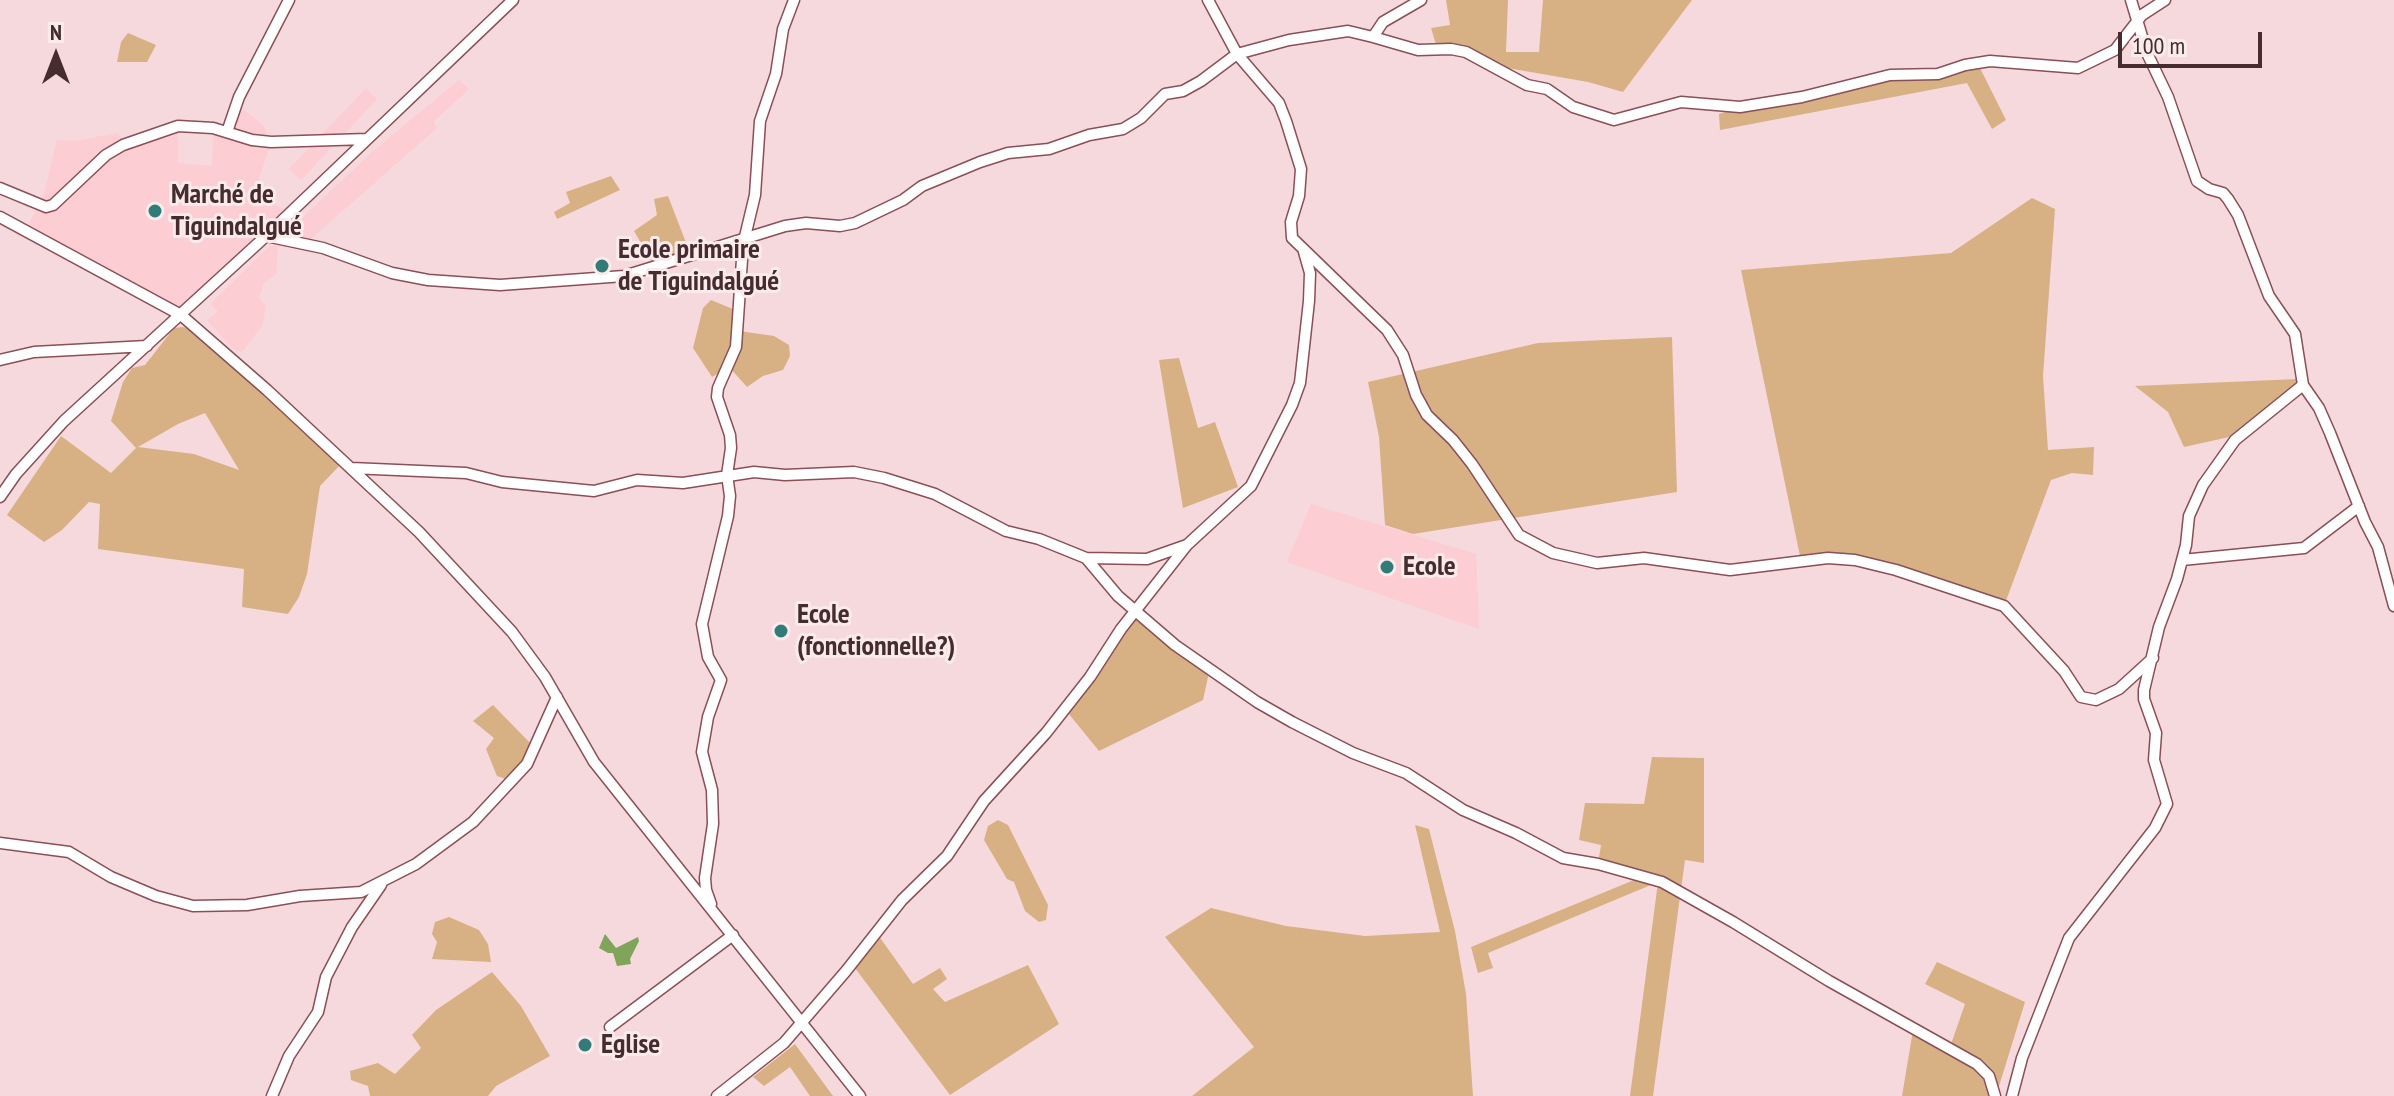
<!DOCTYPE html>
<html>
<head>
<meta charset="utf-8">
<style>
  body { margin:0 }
  #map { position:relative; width:2394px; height:1096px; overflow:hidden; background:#f6d9dc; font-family:"PT Sans Narrow",sans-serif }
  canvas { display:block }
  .north { position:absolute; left:16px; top:16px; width:80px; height:80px; -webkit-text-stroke:6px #f9ebec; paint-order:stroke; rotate:0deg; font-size:22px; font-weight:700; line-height:32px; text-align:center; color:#462b2f }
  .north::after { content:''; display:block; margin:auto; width:28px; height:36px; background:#462b2f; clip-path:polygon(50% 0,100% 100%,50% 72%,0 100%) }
  .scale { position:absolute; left:2118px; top:32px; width:144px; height:36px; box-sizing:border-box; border:4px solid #462b2f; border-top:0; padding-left:10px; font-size:24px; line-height:28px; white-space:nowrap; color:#462b2f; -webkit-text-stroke:6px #f9ebec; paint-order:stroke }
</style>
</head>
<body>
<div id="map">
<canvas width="2394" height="1096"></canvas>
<div class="north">N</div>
<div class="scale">100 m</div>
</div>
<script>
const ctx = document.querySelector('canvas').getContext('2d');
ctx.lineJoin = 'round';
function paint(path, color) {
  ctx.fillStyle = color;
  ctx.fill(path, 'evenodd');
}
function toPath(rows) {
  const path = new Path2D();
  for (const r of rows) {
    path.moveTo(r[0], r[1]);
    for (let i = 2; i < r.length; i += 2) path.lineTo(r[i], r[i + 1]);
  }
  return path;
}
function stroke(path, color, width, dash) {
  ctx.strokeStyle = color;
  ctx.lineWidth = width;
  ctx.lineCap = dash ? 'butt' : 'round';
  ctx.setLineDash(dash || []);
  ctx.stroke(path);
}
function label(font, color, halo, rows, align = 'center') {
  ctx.font = font + ' "PT Sans Narrow",sans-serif';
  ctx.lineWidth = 6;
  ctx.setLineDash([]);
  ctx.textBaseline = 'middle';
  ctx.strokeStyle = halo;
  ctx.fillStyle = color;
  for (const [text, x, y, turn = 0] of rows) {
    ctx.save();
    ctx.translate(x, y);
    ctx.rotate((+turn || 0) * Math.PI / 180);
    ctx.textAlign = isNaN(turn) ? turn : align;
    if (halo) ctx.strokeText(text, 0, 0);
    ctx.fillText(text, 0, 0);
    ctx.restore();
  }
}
const built = toPath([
  [459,80,469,89,433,122,437,128,312,238,305,241,285,234,372,152],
  [366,88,377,99,301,180,289,169],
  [229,110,244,110,263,125,271,142,255,191,289,214,181,315,25,231,43,197,57,140,75,141,118,133,124,145,178,126,178,163,212,166,213,128,227,132],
  [270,246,278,246,276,274,264,283,259,298,266,306,262,326,242,352,232,348,207,320,218,311,210,304],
  [1311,504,1476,554,1479,629,1287,562]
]);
const green = toPath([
  [1446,0,1508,0,1506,52,1539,52,1543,0,1692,0,1623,92,1588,82,1496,66,1466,52,1438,51,1431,28,1450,25],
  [128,33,156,45,147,62,117,62,121,42],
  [1977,62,2006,120,1992,129,1967,83,1720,130,1719,114,1740,107,1890,75,1917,76],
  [611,176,620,190,557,219,554,212,570,203,566,192],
  [668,196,690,253,653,264,634,231,657,215,654,199],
  [2032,198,2055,209,2043,376,2048,450,2094,447,2093,475,2072,473,2051,480,2004,606,1865,564,1801,561,1741,270,1951,253],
  [711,300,740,312,739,331,774,336,789,345,790,356,783,370,763,376,747,387,729,367,712,377,693,348,703,308],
  [182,327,199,330,342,463,320,486,307,574,299,597,288,614,242,607,244,569,98,549,100,504,89,502,62,530,44,542,7,515,61,436,111,473,136,448,111,421,123,382,132,368,145,365,174,328],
  [205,413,239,470,194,454,138,447,178,424],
  [1672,337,1677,492,1413,534,1385,525,1379,437,1368,382,1538,343],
  [1179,358,1198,428,1215,422,1238,487,1183,508,1159,360],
  [2298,379,2297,390,2243,434,2184,447,2168,412,2135,386],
  [1136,610,1210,668,1203,700,1099,751,1064,708],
  [493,705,535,748,512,781,497,776,486,749,494,738,473,721],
  [1652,757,1704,758,1704,863,1685,860,1653,1096,1630,1096,1658,882,1488,953,1493,968,1478,973,1471,947,1639,878,1598,864,1601,845,1579,840,1585,803,1644,804],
  [998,820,1008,825,1048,905,1046,920,1039,922,1025,911,1014,882,1007,879,984,840,988,826],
  [1415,825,1429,829,1455,931,1466,994,1473,1096,1192,1096,1254,1047,1165,937,1211,908,1286,926,1365,936,1440,932],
  [449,917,479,930,488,944,491,962,432,959,437,942,432,934,435,922],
  [876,932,913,984,940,968,947,979,933,989,945,1002,1028,965,1059,1024,950,1095,852,964],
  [1937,962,2025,1002,1996,1096,1902,1096,1914,1024,1951,1044,1965,1004,1925,984],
  [492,972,521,1006,550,1056,496,1086,488,1096,370,1096,368,1086,351,1080,350,1071,378,1063,395,1074,421,1048,412,1035,436,1010],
  [795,1044,833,1096,810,1096,790,1067,764,1086,753,1077]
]);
const water = toPath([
  [605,934,616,948,638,937,639,941,630,959,631,964,617,966,613,953,608,953,599,948]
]);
const minor = toPath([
  [1208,0,1237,54,1279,103,1286,121,1301,169,1299,196,1291,222,1292,238,1387,330,1403,355,1416,395,1427,415,1453,440,1472,464,1519,535,1553,553,1597,563,1644,558,1730,570,1828,558,1855,560,1896,570,2004,606,2064,671,2081,697,2096,700,2119,689,2153,658],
  [2131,0,2147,53,2168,97,2197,181,2209,189,2223,193,2228,199,2238,215,2269,296,2295,334,2303,385,2319,408,2330,433,2365,522,2378,547,2394,606],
  [1373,37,1418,50,1451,49,1466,52,1527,85,1547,89,1573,107,1614,120,1681,102,1740,107,1802,97,1890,75,1938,74,1965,65,1990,61,2078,68,2115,50,2142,15,2165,0],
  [227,132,239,97,289,0],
  [0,188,46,207,53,205,106,155,123,145,178,126,213,128,252,140,271,142,367,139],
  [0,217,181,315,267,390,419,532,512,632,545,677,594,762,860,1096],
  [266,236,323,248,392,273,428,280,500,285,624,276,785,226,806,223,840,226,855,223,903,200,922,186,980,162,1008,153,1049,149,1089,135,1123,129,1141,118,1165,94,1183,91,1201,81,1237,54,1289,40,1348,31,1373,37,1383,22,1421,0],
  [0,360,34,352,147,346],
  [351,468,466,473,502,482,594,491,637,480,683,483,754,472,785,475,854,472,884,478,935,494,1006,531,1039,539,1086,558,1118,596,1175,645,1257,702,1292,722,1353,753,1406,773,1463,810,1516,833,1563,858,1598,864,1662,882,1733,922,1829,981,1977,1064,1989,1076,1995,1096],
  [0,497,16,474,64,421,266,236,513,0],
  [1086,558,1147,559,1187,545,1251,486,1292,405,1300,383,1309,301,1310,273,1304,252],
  [2182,560,2304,548,2359,506],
  [0,843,69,852,111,877,156,896,193,906,247,905,300,896,361,892,416,864,473,822,527,764,557,697],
  [711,904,706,890,705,878,713,824,712,790,702,752,708,717,721,680,708,657,702,624,728,516,730,496,727,475,731,448,730,435,717,397,718,388,736,347,743,245,755,195,760,121,776,74,783,29,794,0],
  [610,1027,733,935],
  [272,1096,289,1056,318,1012,326,977,352,927,381,885],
  [717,1096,784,1043,846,971,902,900,947,856,984,801,1046,733,1090,677,1121,629,1187,545],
  [2012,1096,2022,1058,2069,938,2155,828,2167,804,2154,760,2156,733,2144,699,2144,690,2159,627,2177,579,2186,545,2189,516,2203,485,2235,440,2303,385]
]);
const markers = [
  [155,211,8,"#337b78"],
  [602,266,8,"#337b78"],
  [1387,567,8,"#337b78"],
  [781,631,8,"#337b78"],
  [585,1045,8,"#337b78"]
];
const poiNames = [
  ["Marché de",171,195],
  ["Tiguindalgué",171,227],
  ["Ecole primaire",618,250],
  ["de Tiguindalgué",618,282],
  ["Ecole",1403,567],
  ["Ecole",797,615],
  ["(fonctionnelle?)",797,647],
  ["Eglise",601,1045]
];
paint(built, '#fccdd2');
paint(green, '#d7b184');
paint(water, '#7fa45a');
stroke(minor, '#8a4f57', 13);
stroke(minor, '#fff', 10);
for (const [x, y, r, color] of markers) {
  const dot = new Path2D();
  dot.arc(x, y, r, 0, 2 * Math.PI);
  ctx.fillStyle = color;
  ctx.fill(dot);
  stroke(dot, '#f9ebec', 3);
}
label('bold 28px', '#462b2f', '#f9ebec', poiNames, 'left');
</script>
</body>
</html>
